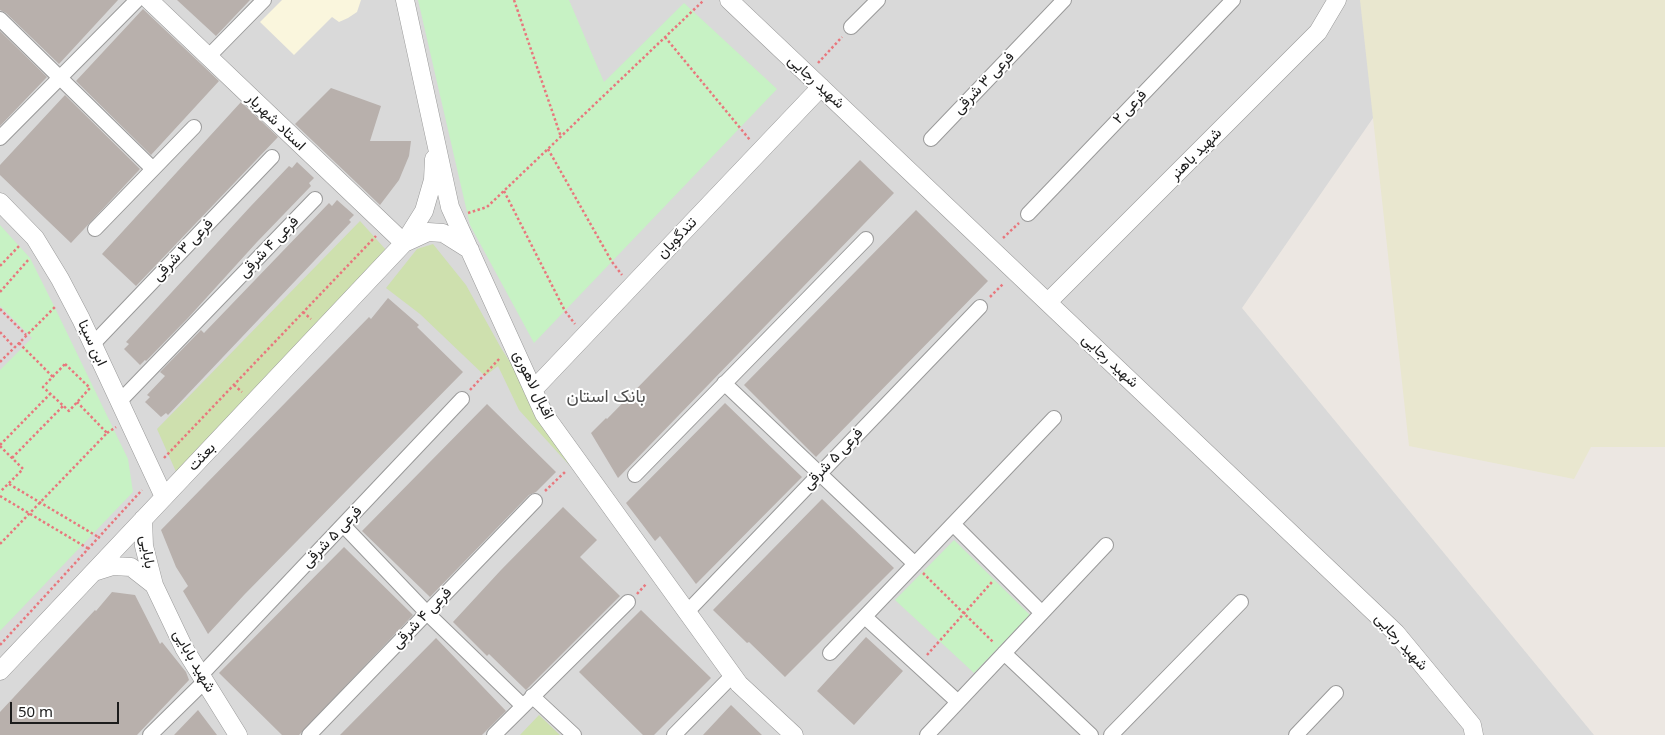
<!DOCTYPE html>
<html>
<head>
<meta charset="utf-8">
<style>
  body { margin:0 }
  #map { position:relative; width:1665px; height:735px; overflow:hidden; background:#ece7e2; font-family:"Noto Sans",sans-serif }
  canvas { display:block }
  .scale { position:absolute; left:10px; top:702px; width:109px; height:22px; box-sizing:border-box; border:2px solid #1c1c1c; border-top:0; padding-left:6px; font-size:15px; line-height:18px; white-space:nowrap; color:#1c1c1c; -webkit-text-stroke:4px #fff; paint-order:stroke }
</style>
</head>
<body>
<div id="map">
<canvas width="1665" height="735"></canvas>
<div class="scale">50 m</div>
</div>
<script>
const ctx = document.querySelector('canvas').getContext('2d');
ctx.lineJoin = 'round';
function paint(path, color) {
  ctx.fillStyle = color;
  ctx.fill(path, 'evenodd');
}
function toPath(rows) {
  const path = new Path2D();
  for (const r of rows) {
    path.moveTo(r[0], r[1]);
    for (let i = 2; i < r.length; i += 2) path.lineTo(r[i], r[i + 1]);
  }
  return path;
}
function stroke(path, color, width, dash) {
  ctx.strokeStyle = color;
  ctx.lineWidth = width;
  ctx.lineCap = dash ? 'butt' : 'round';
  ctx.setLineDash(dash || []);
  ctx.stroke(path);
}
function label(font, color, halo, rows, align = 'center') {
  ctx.font = font + ' "Noto Sans",Vazirmatn,sans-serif';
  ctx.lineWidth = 4;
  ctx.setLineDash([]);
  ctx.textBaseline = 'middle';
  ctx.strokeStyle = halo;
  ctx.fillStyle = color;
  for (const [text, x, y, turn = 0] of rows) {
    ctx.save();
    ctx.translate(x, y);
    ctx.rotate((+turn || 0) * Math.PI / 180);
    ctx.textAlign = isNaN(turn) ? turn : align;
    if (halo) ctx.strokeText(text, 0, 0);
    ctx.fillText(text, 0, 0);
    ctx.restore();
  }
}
const residential = toPath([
  [0,0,1453,0,1453,2,1242,308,1594,735,0,735]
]);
const education = toPath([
  [282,0,361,0,357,12,348,18,339,22,332,17,294,55,260,22]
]);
const farmland = toPath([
  [1360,0,1665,0,1665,447,1591,447,1574,479,1409,446]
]);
const grass = toPath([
  [360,221,387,251,177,474,157,429],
  [433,244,466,285,501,348,529,392,549,431,570,466,519,410,498,366,485,376,420,314,386,288,417,249],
  [539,715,560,735,520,735]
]);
const park = toPath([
  [418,0,569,0,604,82,684,3,777,89,534,343,470,225],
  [0,225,30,258,55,308,128,459,133,492,0,631,0,370,32,338,0,306],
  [954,540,1030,615,974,673,895,600]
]);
const building = toPath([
  [0,0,118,0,59,64,6,13,0,10],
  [177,0,250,0,216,36],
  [143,9,219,81,151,155,76,81],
  [0,31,47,77,0,126],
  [331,88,381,106,370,141,411,141,409,156,399,180,380,205,295,124],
  [65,95,140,169,71,243,0,175,0,165],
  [241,102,278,137,136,286,102,254],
  [860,160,894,193,618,478,591,433,606,418,607,419],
  [297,162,314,178,309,183,311,186,257,242,188,318,146,361,145,360,140,365,124,349,129,344,126,342,250,207,289,166,292,168],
  [337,200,354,215,349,220,351,222,168,415,166,413,161,417,145,402,150,397,147,395,165,376,160,372,201,330,204,333,329,203,332,206],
  [916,210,988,281,816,457,744,385],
  [388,298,419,325,417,327,463,372,244,595,208,634,183,591,188,586,176,567,161,530,369,317,371,319],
  [725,403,802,477,696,584,660,536,655,541,626,503],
  [487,404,556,472,536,492,529,495,430,597,362,531],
  [822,499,894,568,785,677,749,642,747,643,713,610],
  [563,507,597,540,580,557,620,596,526,690,489,654,487,656,453,622,501,570],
  [344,547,413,615,299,735,282,735,219,673],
  [112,592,135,595,160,644,162,642,186,672,189,680,137,735,0,735,0,712,95,610,96,611],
  [641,610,711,678,654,735,643,735,579,672],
  [866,637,903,671,854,725,817,691],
  [436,638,506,711,482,735,340,735],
  [731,705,762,735,703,735],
  [198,710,217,735,174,735]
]);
const path = toPath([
  [514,0,561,137],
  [665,37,750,140],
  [818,63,842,37],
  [548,149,612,262,622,275],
  [504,191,565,311,575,324],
  [468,213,487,207,704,0],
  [1003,238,1019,223],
  [0,266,20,245],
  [0,292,29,259],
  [990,297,1004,283],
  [0,309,26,335],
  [303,312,311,319],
  [0,332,14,347],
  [19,343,53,377],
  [0,362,56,306],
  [65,364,90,388,69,411,43,387,65,364],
  [234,385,242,392],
  [470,390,500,358],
  [107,433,116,427],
  [0,445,50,394],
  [0,446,23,469,0,492],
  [12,458,63,406],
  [164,458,376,236],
  [9,484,100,538],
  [545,491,566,471],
  [0,496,89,549],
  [0,544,107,433,77,402],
  [923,573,994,643],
  [637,594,647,583],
  [0,645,142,490],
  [927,655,992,582]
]);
const minor = toPath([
  [0,19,153,169],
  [851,27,878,0],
  [208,57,264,0],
  [0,138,137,0],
  [931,139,1064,0],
  [1028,214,1233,0],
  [95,229,194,127],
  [93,344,272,157],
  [724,383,915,564],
  [119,402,315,199],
  [635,475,866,239],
  [953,524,1042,613],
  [343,525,427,613,523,706],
  [687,612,980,307],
  [865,617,958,702],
  [830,653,1054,418],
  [1004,653,1091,735],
  [201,675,462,399],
  [532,696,574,735],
  [150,735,205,681],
  [309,735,535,501],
  [494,735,628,602],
  [674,735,733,675],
  [927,735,1106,545],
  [1111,735,1241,602],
  [1296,735,1336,693]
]);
const tertiary = toPath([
  [149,0,404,243],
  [405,0,450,207,544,414,739,684,794,735],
  [729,0,1396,633,1472,725,1474,735],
  [0,202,35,238,60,279,81,319,164,497],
  [404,243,428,232,443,233,470,250],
  [1048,302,1318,32,1337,0],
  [533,390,821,87],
  [143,519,144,546,154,585,184,648,238,735],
  [94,572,113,566,131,567,154,585],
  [0,671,404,243,424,211,433,180,434,159]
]);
const streetNames = [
  ["شهید رجایی",816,82,43],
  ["فرعی ۳ شرقی",984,83,-46],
  ["فرعی ۲",1130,107,-46],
  ["استاد شهریار",276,122,44],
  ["شهید باهنر",1196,154,-45],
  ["تندگویان",677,238,-46],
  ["فرعی ۴ شرقی",269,247,-46],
  ["فرعی ۳ شرقی",183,250,-46],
  ["ابن سینا",92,343,65],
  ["شهید رجایی",1110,361,43],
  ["اقبال لاهوری",533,385,64],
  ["بعثت",202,457,-47],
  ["فرعی ۵ شرقی",833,459,-46],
  ["فرعی ۵ شرقی",332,537,-46],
  ["بابایی",147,552,81],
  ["فرعی ۴ شرقی",422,618,-46],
  ["شهید رجایی",1401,642,48],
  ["شهید بابایی",194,661,60]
];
const quarterNames = [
  ["بانک استان",606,397]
];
paint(residential, '#d9d9d9');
paint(education, '#faf6dd');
paint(farmland, '#e9e7cf');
paint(grass, '#cee0ae');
paint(park, '#c7f2c4');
paint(building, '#b8b0ac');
stroke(minor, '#999', 16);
stroke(tertiary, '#999', 19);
stroke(path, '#e8777d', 2.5, [2.5, 2.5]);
stroke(minor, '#fff', 14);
stroke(tertiary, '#fff', 18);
label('15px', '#1c1c1c', '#fff', streetNames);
label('18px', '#4f4f4f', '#fff', quarterNames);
</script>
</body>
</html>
